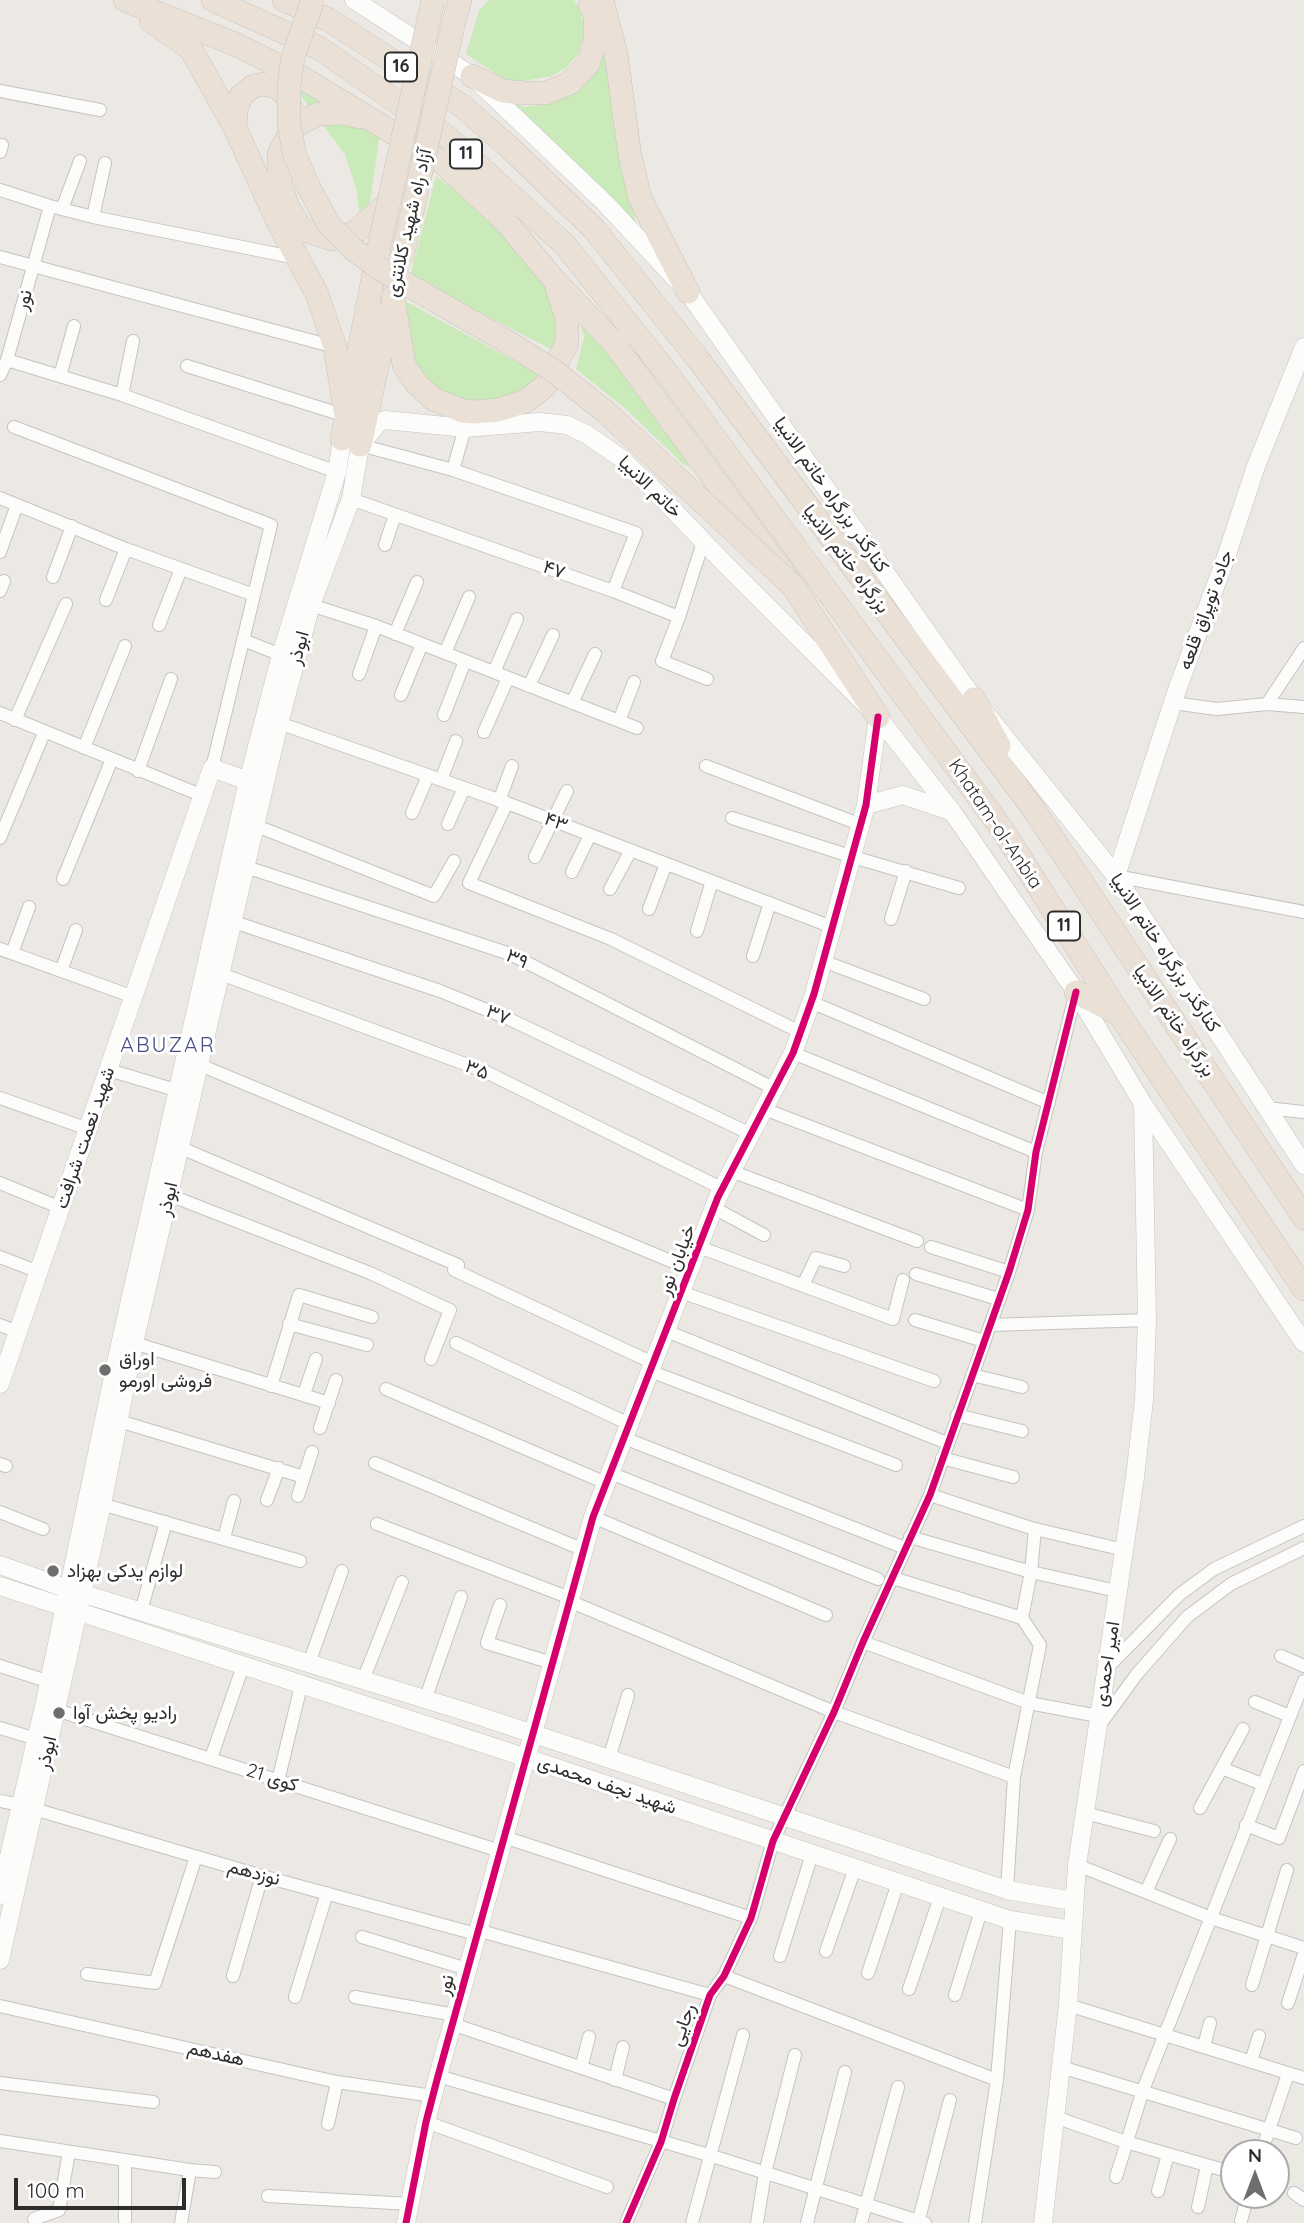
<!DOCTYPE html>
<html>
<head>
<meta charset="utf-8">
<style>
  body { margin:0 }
  #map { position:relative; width:1304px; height:2223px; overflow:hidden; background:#ece8e3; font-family:Quicksand,sans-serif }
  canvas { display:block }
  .north { position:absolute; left:1220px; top:2139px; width:70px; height:70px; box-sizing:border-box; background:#fff; border:2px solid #ababab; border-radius:50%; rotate:0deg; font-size:19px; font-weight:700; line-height:28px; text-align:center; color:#2d2d2d }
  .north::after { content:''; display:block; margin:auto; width:24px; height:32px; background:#706e6d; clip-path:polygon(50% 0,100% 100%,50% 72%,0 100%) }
  .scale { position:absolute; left:14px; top:2178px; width:172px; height:32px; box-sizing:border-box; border:4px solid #2d2d2d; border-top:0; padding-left:9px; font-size:21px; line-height:24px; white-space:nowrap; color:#2d2d2d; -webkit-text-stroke:5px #fff; paint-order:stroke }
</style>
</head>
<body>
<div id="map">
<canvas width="1304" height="2223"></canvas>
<div class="north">N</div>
<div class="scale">100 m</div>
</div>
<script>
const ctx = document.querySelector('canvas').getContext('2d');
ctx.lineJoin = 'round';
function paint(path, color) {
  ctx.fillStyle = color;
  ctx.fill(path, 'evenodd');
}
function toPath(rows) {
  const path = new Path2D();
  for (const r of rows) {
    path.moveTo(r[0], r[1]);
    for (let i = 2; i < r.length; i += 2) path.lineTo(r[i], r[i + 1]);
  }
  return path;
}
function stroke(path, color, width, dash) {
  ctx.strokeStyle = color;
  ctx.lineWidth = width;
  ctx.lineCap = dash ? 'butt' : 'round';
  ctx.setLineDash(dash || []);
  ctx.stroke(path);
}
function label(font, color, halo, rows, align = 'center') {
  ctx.font = font + ' Quicksand,Vazirmatn,sans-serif';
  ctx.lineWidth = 6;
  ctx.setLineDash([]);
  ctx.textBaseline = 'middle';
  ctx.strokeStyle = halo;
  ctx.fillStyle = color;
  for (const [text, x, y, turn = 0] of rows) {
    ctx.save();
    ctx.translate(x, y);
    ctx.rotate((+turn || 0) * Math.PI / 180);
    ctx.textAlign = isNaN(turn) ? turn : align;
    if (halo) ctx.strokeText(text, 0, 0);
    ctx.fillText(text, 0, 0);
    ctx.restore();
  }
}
const green = toPath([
  [489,0,574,0,579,7,583,22,583,39,577,55,566,68,552,76,518,82,501,77,466,54,479,11],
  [605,34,624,160,636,224,509,103,525,107,546,104],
  [301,89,380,134,364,243,356,188,345,154,300,95],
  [436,176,471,202,508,241,546,287,555,307,557,325,553,350,410,277],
  [405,301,544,377,535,387,478,406,437,390,409,357,402,319],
  [579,315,698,470,683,464,626,409,576,369,584,337]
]);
const street = toPath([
  [0,91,100,110],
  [0,152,2,145],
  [0,190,50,206,93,217,297,258],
  [62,209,80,161],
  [93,217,105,163],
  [0,257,335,347],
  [7,360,122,395,337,472],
  [187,366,346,416],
  [0,375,7,360,50,206],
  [60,376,74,326],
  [122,395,133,341],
  [14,427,271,525,212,768],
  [360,445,453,470,636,533,613,591],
  [453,470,465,428],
  [0,498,126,549,254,595],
  [351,499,613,591,679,617,704,539],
  [385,545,395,515],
  [0,552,17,505],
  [53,577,72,526],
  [0,591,4,581],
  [106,600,126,549],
  [311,605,376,626,637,728],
  [679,617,662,661,707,679],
  [159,625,181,569],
  [395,634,417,582],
  [243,640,281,655],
  [445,653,469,597],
  [494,672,517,619],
  [359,674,376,626],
  [529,686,553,635],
  [401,695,422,644],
  [572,703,595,654],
  [1173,703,1217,709,1267,704,1304,707],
  [1267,704,1304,648],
  [0,713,203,796],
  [444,715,465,661],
  [15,720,66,604],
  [619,721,634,682],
  [279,723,507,803,832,927],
  [484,732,508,678],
  [84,748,125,646],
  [706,766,859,824],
  [138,771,171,679],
  [441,780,456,741],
  [499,801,512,766],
  [507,803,469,883,611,939,800,1032],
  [412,813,428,776],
  [732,818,853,857,959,888],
  [448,824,464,788],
  [254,825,434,896,454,861],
  [0,838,44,733],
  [535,857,567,791],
  [246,867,510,954,773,1088],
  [572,872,590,835],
  [1116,876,1304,912],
  [63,879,112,759],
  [610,889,631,850],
  [649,909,666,864],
  [891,919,906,871],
  [234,922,440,991,509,1019,751,1134],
  [697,931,712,881],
  [0,949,134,997],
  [12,953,29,907],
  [753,956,770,903],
  [823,961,924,999],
  [61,971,76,930],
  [221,974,484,1071,723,1189],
  [811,1002,1049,1103],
  [793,1053,1036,1152],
  [200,1065,690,1269],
  [109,1070,179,1091],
  [0,1098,88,1129],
  [1266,1108,1304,1112],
  [764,1109,1028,1210],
  [181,1148,458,1265,454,1270,653,1363],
  [731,1171,917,1241],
  [0,1183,61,1208],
  [169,1195,370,1273,450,1310,431,1359],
  [714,1208,764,1235],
  [699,1247,893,1319,903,1280],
  [931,1247,1009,1272],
  [0,1257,39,1272],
  [916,1274,998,1299],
  [803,1285,816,1258,844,1266],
  [681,1292,934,1381],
  [915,1320,984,1341],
  [289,1324,367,1345],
  [0,1325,18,1332],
  [990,1325,1147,1320],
  [666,1331,947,1443],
  [134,1343,329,1403],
  [456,1343,629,1424],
  [650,1371,896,1465],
  [972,1375,1022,1387],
  [271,1386,299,1295,372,1317],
  [386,1389,606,1483],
  [304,1394,316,1359],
  [957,1415,1022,1431],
  [119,1421,304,1477],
  [320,1428,336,1380],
  [624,1438,905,1548],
  [942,1458,1013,1477],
  [375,1463,584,1550],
  [0,1464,6,1466],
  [610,1473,878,1579],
  [930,1495,1031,1528,1124,1550],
  [298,1496,312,1452],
  [267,1500,279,1468],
  [94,1502,300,1561],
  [0,1512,43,1529],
  [593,1517,826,1615],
  [377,1524,570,1598],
  [910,1537,1031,1572,1117,1591],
  [224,1538,234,1501],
  [893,1578,1022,1618],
  [569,1601,834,1712,1014,1777],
  [500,1605,487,1643,552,1663],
  [141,1611,166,1522],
  [863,1642,1029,1703,1098,1716],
  [1281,1656,1304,1666],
  [309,1663,342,1571],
  [0,1666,56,1684],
  [1107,1668,1179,1595,1214,1569,1304,1526],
  [363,1680,402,1582],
  [425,1700,461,1597],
  [1255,1702,1290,1716],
  [50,1708,500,1851],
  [1099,1726,1137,1674,1187,1617,1231,1584,1304,1548],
  [0,1728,43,1741],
  [211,1758,243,1666],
  [609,1759,628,1695],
  [1224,1769,1262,1784],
  [278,1781,301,1686],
  [0,1801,20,1805],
  [1200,1808,1243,1729],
  [34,1809,262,1876,476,1934],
  [1085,1813,1154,1831],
  [1246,1825,1279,1838,1304,1771],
  [504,1837,751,1918],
  [1077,1865,1211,1918,1304,1948],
  [1007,1890,1014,1777,1040,1645,1022,1618,1031,1572,1035,1529],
  [1146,1892,1170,1839],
  [477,1930,710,1995],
  [362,1937,467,1969],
  [826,1951,855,1868],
  [780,1956,812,1854],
  [868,1973,898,1883],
  [87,1974,155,1983,196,1857],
  [233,1976,262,1876],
  [724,1976,997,2080],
  [1252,1985,1287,1870],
  [909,1989,940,1897],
  [955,1995,981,1911],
  [295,1997,327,1893],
  [355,1997,455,2015],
  [1288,2003,1304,1954],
  [1068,2005,1304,2078],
  [0,2006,337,2082,433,2096],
  [452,2024,674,2099],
  [1204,2046,1210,2023],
  [1251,2061,1259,2036],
  [1061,2067,1296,2138],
  [581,2068,589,2037],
  [438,2076,712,2156,925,2223],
  [615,2080,623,2047],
  [0,2083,153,2102],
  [1055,2117,1126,2142,1234,2173],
  [426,2122,607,2187],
  [328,2124,337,2082],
  [0,2141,190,2170,215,2172],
  [1261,2153,1288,2074],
  [1116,2177,1143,2090,1304,1681],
  [1158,2191,1168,2154],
  [1294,2193,1304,2200],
  [268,2196,411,2204],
  [1198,2207,1207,2166],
  [34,2219,59,2210,69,2152],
  [125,2220,125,2161],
  [1241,2221,1248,2195],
  [181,2223,190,2170],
  [626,2223,661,2142,674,2099,710,1995,724,1976,751,1918,773,1841,834,1712,863,1642,930,1495,1009,1272,1028,1210,1036,1152,1076,992],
  [692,2223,743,2035],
  [757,2223,765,2173,795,2055],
  [807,2223,845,2072],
  [861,2223,898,2087],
  [918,2223,950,2100],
  [975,2223,997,2080,1010,1920]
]);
const secondary = toPath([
  [354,0,472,76,605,203,688,292,974,699,1116,876,1304,1165],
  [866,805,903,795,950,811],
  [1116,876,1177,690,1226,557,1256,466,1304,347],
  [0,1384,212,768,248,781],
  [0,1565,68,1589,470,1713,1007,1890,1073,1901],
  [0,1586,527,1758,1010,1920,1072,1930],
  [0,1895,44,1706,117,1358,248,781,281,655,337,472,342,439],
  [0,1960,102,1504,134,1343,279,723,311,605,351,499,360,445,379,422,386,420,465,428,540,422,567,425,586,434,621,458,657,493,725,564,878,717,953,813,1076,992,1143,1104,1304,1343],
  [406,2223,426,2122,438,2076,593,1517,718,1197,793,1053,814,994,866,805,878,717],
  [1043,2223,1068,2005,1077,1865,1135,1477,1144,1400,1147,1320,1143,1104]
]);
const highway = toPath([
  [125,0,237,45,301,77,443,163,506,222,555,281,613,342,793,586,878,717],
  [213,0,319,48,446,136,565,245,667,373,1002,829,1119,1014,1304,1289],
  [284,0,329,20,462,106,509,147,594,229,698,359,1032,807,1304,1218],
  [602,0,616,54,630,156,640,198,688,292],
  [151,21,191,49,235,128,278,222,317,294,335,347,346,416],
  [454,21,460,0],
  [472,76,503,91,524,93,546,93,570,83,588,64,595,42,595,13,590,6],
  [360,117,342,113,318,114,293,127,279,154,280,184,288,207,301,229,332,239,354,233,387,204],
  [235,128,236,110,241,96,253,86,265,84,277,87,286,95,293,113],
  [393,297,404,365,416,383,433,399,463,411,474,412,498,410,526,401,545,386,567,343,567,319,557,288],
  [342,439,379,247],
  [360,445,389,312],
  [974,699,999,746],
  [1076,992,1117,1013]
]);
const highwayBridge = toPath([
  [313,0,293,57,289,85,289,125,295,156,310,190,328,223,353,249,380,269,511,344,554,371,607,413,793,586],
  [379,247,433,0],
  [402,258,454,21]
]);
const cycleway = toPath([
  [406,2223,426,2122,438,2076,593,1517,718,1197,793,1053,814,994,866,805,878,717],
  [626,2223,661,2142,674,2099,710,1995,724,1976,751,1918,773,1841,834,1712,863,1642,930,1495,1009,1272,1028,1210,1036,1152,1076,992]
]);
const markers = [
  [105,1370,7,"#706e6d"],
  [53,1571,7,"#706e6d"],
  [59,1713,7,"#706e6d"]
];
const shields = [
  [401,67,32],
  [466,154,32],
  [1064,926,32]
];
const shieldNames = [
  ["16",401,67],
  ["11",466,154],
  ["11",1064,926]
];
const streetNames = [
  ["آزاد راه شهید کلانتری",409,223,-77],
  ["نور",24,300,-74],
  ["خاتم الانبیا",650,487,44],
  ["کنارگذر بزرگراه خاتم الانبیا",831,495,55],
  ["بزرگراه خاتم الانبیا",846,559,53],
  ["۴۷",554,570,19],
  ["جاده توپراق قلعه",1206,610,-70],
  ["ابوذر",299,648,-75],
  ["۴۳",556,822,21],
  ["Khatam-ol-Anbia",995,824,56],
  ["کنارگذر بزرگراه خاتم الانبیا",1165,953,57],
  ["۳۹",517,959,24],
  ["۳۷",498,1015,23],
  ["بزرگراه خاتم الانبیا",1174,1021,56],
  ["۳۵",477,1070,22],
  ["شهید نعمت شرافت",85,1138,-71],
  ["ابوذر",168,1199,-77],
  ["خیابان نور",677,1260,-69],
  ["امیر احمدی",1107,1664,-81],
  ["ابوذر",47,1753,-77],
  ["کوی 21",272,1778,18],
  ["شهید نجف محمدی",607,1785,19],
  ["نوزدهم",254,1873,15],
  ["نور",446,1985,-75],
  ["رجایی",683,2025,-71],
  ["هفدهم",216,2054,13]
];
const poiNames = [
  ["اوراق",119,1359],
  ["فروشی اورمو",119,1381],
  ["لوازم یدکی بهزاد",67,1571],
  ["رادیو پخش آوا",73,1713]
];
const neighbourhoodNames = [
  ["ABUZAR",168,1046]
];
paint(green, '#caeab9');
stroke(street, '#c5c4c4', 14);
stroke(secondary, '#c5c4c4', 19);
stroke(highway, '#c6c5c3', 24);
stroke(street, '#fcfcfb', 12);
stroke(secondary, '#fcfcfb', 18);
stroke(highway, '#eae0d5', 23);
stroke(highwayBridge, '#c6c5c3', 24, []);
stroke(highwayBridge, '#eae0d5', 23);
stroke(cycleway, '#d6006c', 7);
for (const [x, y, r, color] of markers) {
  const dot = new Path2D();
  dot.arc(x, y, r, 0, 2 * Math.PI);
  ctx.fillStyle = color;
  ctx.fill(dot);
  stroke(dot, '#fff', 2.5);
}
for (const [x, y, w] of shields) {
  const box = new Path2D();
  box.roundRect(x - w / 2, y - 14.5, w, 29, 5);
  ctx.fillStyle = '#fff';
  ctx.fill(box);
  stroke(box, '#2d2d2d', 2);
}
label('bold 18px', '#2d2d2d', null, shieldNames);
label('19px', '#2d2d2d', '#fff', streetNames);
label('19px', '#2d2d2d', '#fff', poiNames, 'left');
ctx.letterSpacing = '2px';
label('21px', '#484f84', '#fff', neighbourhoodNames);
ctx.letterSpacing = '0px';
</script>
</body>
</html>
